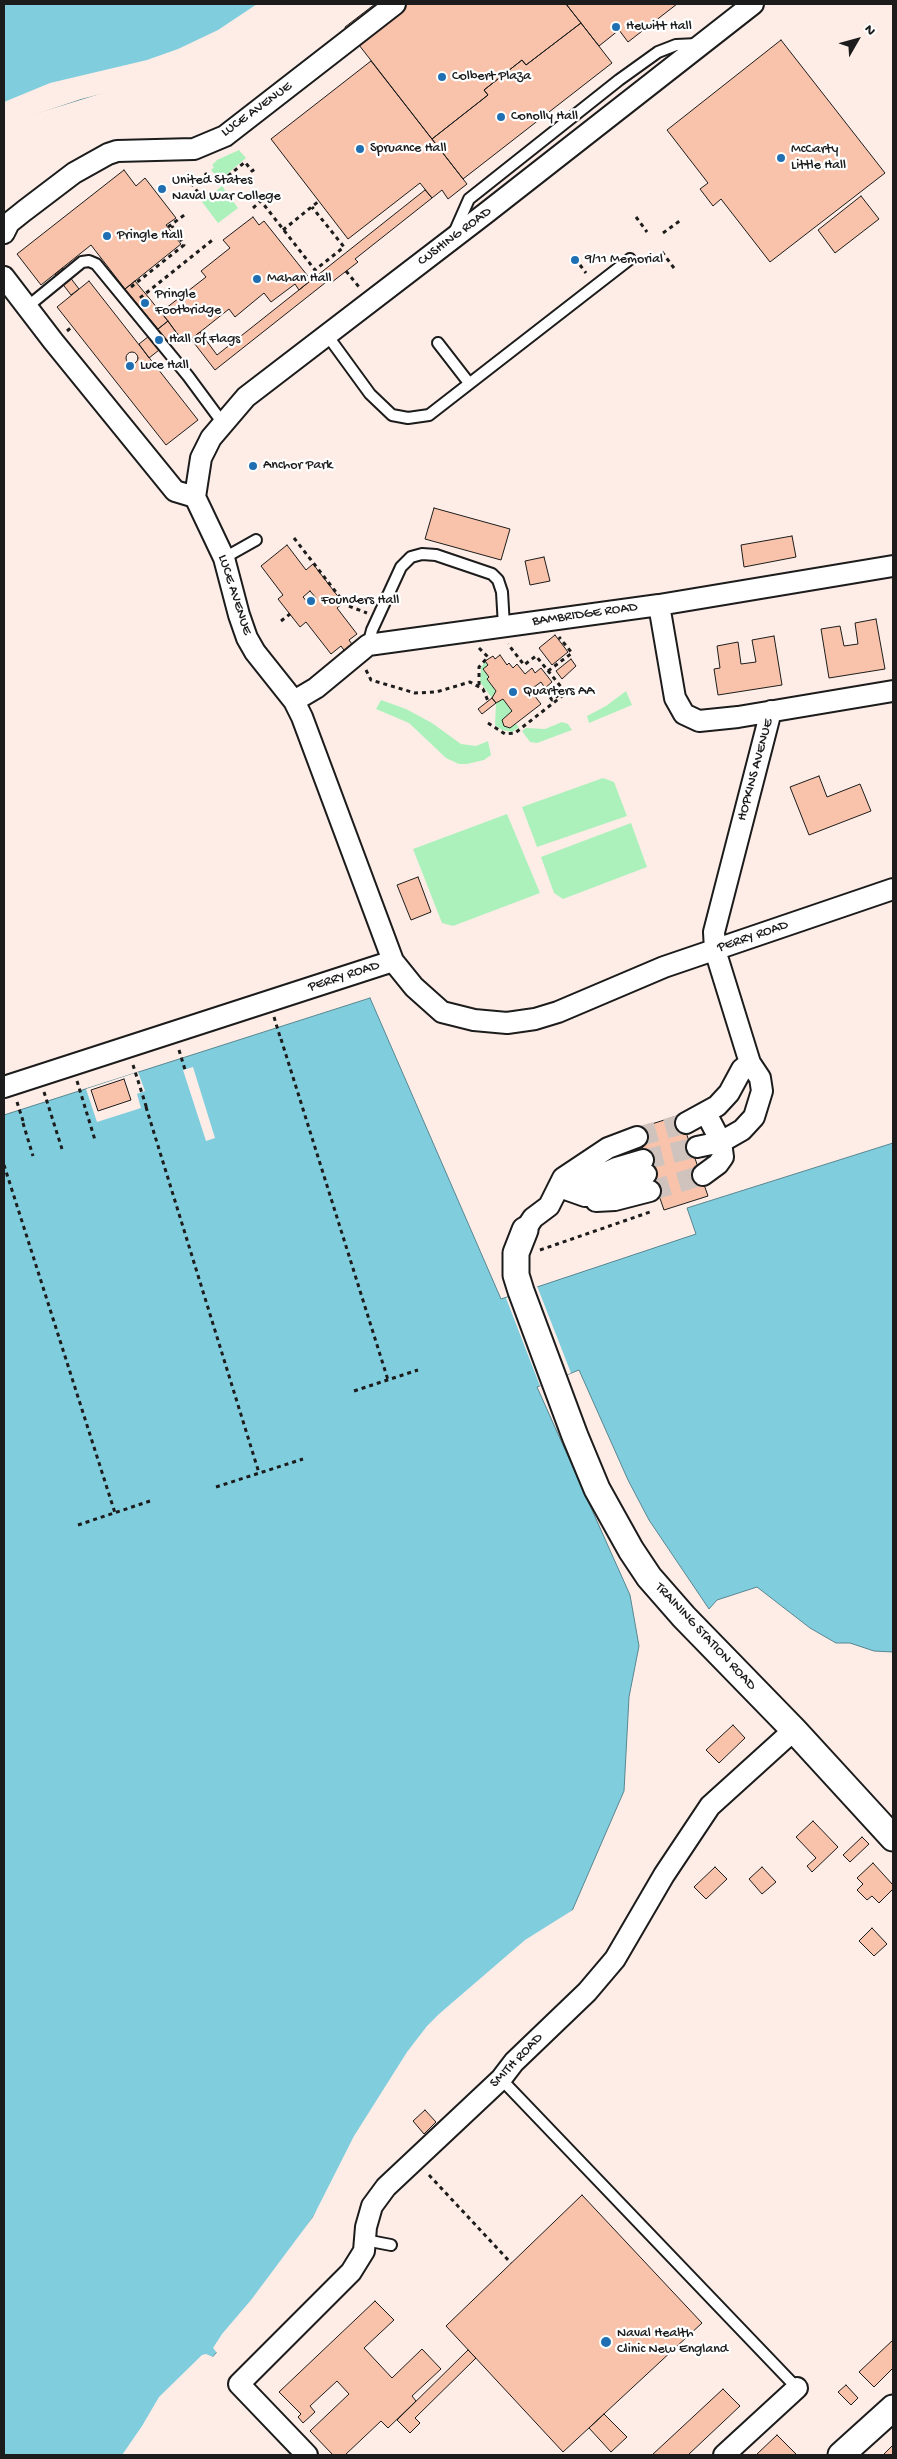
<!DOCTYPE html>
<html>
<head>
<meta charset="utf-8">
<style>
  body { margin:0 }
  #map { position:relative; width:897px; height:2459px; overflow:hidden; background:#fdede6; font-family:"Gochi Hand",sans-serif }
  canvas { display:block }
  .frame { position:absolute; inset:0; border:5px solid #1c1c1c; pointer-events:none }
  .north { position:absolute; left:832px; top:15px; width:50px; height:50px; -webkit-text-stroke:4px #fff; paint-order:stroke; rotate:52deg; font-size:14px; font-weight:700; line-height:20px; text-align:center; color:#1c1c1c }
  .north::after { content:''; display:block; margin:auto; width:18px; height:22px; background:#1c1c1c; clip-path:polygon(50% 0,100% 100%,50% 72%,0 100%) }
</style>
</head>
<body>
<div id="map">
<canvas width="897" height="2459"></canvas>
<div class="frame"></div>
<div class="north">N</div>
</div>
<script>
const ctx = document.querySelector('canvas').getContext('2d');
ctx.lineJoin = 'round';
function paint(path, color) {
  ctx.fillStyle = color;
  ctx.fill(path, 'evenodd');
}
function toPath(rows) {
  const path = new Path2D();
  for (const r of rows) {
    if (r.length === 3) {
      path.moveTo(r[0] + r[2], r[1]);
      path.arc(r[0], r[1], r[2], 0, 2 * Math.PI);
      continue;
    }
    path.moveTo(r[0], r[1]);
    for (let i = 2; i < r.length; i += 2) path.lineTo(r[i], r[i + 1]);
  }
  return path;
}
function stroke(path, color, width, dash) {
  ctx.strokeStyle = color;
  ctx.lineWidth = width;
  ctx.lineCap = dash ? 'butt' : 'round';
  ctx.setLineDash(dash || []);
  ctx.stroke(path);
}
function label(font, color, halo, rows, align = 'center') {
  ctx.font = font + ' "Gochi Hand",sans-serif';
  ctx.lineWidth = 4.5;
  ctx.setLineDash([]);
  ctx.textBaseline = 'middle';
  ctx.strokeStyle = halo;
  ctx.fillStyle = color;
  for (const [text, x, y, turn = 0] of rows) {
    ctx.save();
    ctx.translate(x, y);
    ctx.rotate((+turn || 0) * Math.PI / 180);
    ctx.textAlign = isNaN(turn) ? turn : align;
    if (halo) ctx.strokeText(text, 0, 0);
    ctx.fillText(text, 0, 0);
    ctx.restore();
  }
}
const green = toPath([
  [239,150,246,158,220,180,211,170,214,167,212,165,217,160],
  [222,186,238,208,218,223,202,202],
  [485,661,488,665,483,670,489,677,487,680,496,691,492,698,480,682,481,668],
  [626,691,632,705,589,723,587,716,606,706],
  [503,699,512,711,503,719,503,724,508,728,516,724,519,727,512,732,502,730,495,725,496,703],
  [381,700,406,709,432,723,461,744,476,746,488,741,491,755,484,760,467,764,459,764,446,758,409,723,376,709],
  [562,722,568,724,572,730,537,743,530,742,522,731,526,728,545,729],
  [603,778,614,782,627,816,537,847,522,807],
  [507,814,540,893,453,926,442,923,413,849],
  [631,823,647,867,563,899,554,893,541,857]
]);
const water = toPath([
  [4,4,284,4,121,87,4,123,4,4],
  [370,998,501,1299,696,1234,687,1208,893,1143,893,1652,874,1651,850,1643,836,1643,810,1628,757,1587,717,1600,709,1609,649,1520,628,1480,579,1370,537,1387,630,1595,639,1646,629,1697,624,1791,572,1911,531,1940,436,2022,389,2082,361,2127,325,2199,287,2256,215,2349,217,2352,211,2359,206,2357,162,2401,129,2455,4,2455,4,1115,370,998]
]);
const pier = toPath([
  [257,4,286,4,224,51,187,71,141,88,121,89,81,99,4,125,4,102,50,83,147,60,178,49,218,30],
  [193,1067,215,1138,206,1141,183,1070],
  [138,1072,145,1091,137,1094,141,1108,97,1122,86,1089],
  [537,1286,571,1373,540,1386,506,1298],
  [576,1908,574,1913,532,1942,438,2023,392,2083,364,2128,327,2200,289,2257,218,2349,219,2354,213,2361,207,2360,164,2402,132,2455,122,2455,142,2426,159,2397,202,2355,206,2354,213,2357,217,2353,213,2348,222,2334,251,2300,313,2217,354,2136,407,2052,427,2026,439,2014,525,1940]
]);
const building = toPath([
  [375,4,566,4,581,23,526,65,522,60,484,90,488,95,432,139,359,45,350,40,345,27,375,4],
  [566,4,677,4,628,42,619,30,599,46,566,4],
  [581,23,612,63,463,179,432,139,488,95,484,90,522,60,526,65,581,23],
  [781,40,885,173,770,262,721,199,713,206,700,189,708,183,667,130,781,40],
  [371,61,467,184,448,199,442,190,432,198,420,183,348,239,271,139,371,61],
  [124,170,136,186,145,178,176,218,166,225,181,244,125,289,91,245,41,285,17,254,124,170],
  [425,190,432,198,355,259,358,262,332,282,330,279,215,370,191,339,200,332,217,355,425,190],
  [861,196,879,219,835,253,818,230,861,196],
  [253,217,259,225,264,221,311,280,299,290,295,284,271,302,264,293,235,317,229,309,185,344,161,312,206,277,201,271,230,248,223,240,253,217],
  [63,268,79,289,71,295,55,274,63,268],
  [89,281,198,420,166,445,57,307,89,281],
  [135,281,168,321,158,329,125,289,135,281],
  [168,321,178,335,149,358,139,344,168,321],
  [132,358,6],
  [434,508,510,529,501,560,425,539,434,508],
  [792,536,796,557,744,567,741,545,792,536],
  [287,545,306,570,313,564,343,603,337,608,357,634,349,640,354,647,346,653,341,646,331,654,306,622,300,627,278,599,283,595,261,566,287,545],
  [544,557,550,581,530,585,525,561,544,557],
  [310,591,316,598,309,604,303,597,310,591],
  [876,619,885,669,829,678,821,629,840,626,844,646,858,644,855,623,876,619],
  [555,635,568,652,552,665,539,648,555,635],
  [774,636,782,685,718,695,714,669,720,668,717,646,738,642,741,664,756,662,752,640,774,636],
  [500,655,507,665,509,663,513,668,517,664,525,674,532,668,535,673,541,668,552,682,545,688,541,682,530,690,541,704,510,728,504,726,502,720,512,711,503,699,496,703,492,698,496,691,487,679,489,677,483,669,488,665,485,661,493,656,495,659,500,655],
  [571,659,576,666,562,679,556,671,571,659],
  [492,698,496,703,482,714,478,709,492,698],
  [819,776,827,797,860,784,871,811,809,835,790,787,819,776],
  [418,877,431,912,411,920,397,885,418,877],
  [124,1079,131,1100,98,1111,91,1090,124,1079],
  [680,1115,708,1196,664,1210,636,1129,680,1115],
  [733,1725,745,1738,719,1763,706,1750,733,1725],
  [813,1821,838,1847,812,1872,807,1866,816,1858,796,1837,813,1821],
  [862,1837,869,1844,850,1862,843,1855,862,1837],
  [873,1863,893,1885,893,1889,879,1903,872,1896,867,1900,857,1890,863,1884,857,1878,873,1863],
  [715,1867,727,1879,706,1899,694,1887,715,1867],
  [762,1867,776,1882,762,1894,749,1879,762,1867],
  [872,1928,887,1944,874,1956,859,1941,872,1928],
  [425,2110,436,2122,424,2134,413,2121,425,2110],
  [582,2195,702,2323,563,2452,446,2326,582,2195],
  [375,2301,394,2320,364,2348,392,2378,422,2349,441,2369,412,2396,416,2401,388,2428,381,2421,345,2455,333,2455,310,2431,349,2394,337,2381,310,2406,315,2412,303,2423,298,2417,301,2414,279,2392,375,2301],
  [893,2340,893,2368,874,2387,859,2372,893,2340],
  [468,2350,476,2358,415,2418,420,2423,410,2433,397,2420,468,2350],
  [846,2385,858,2398,851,2405,838,2392,846,2385],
  [723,2389,740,2406,688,2455,652,2455,723,2389],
  [604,2414,627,2437,611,2452,589,2428,604,2414],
  [777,2435,797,2455,756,2455,777,2435],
  [893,2445,893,2455,883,2455,893,2445]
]);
const minorTunnel = toPath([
  [637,1137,686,1123],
  [643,1160,697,1147],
  [650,1191,703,1175]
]);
const path = toPath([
  [205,173,214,184],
  [228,176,245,162,252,171,255,169],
  [191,183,200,195],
  [253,208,261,201,315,270,344,247,312,207],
  [636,217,647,232],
  [168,227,187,213],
  [283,230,319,201],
  [663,233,681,220],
  [662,252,674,268],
  [580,265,586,273],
  [346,271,359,287],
  [131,287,184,245,172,226],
  [140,298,215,238],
  [67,331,73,326],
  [294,538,346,605,367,613],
  [281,621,290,614],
  [479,648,489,658],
  [366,670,371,680,415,693,436,692,470,682,483,689,488,701],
  [548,671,572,653,559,637],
  [479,685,479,667,488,657],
  [550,697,552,700,564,691],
  [488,723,505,734,515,733,566,693,536,656,524,665,508,644],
  [274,1017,281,1040],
  [281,1039,388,1380],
  [179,1050,186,1073],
  [133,1065,147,1109],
  [77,1081,95,1140],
  [44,1092,62,1149],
  [17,1102,24,1124],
  [146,1107,259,1473],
  [23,1123,33,1156],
  [4,1165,115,1513],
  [540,1250,650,1212],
  [354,1391,418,1370],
  [216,1487,303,1459],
  [78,1525,150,1501],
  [429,2175,511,2263]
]);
const service = toPath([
  [454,233,469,199,619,80,658,52,676,45,698,44],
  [27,307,82,262,89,261,96,264,188,376,222,422],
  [327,335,370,394,392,415,408,418,429,415,630,259],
  [438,343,469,383],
  [224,558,256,540],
  [368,645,372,630,401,567,411,557,422,554,436,555,492,574,498,580,502,592,504,626],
  [501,2079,797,2388],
  [365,2240,391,2245]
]);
const minor = toPath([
  [753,4,486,213,246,397,211,438,201,458,195,497,224,558,239,615,247,638,255,652,294,701,302,717,393,961,414,987,442,1012,474,1020,507,1023,535,1019,558,1012,664,967,893,889],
  [4,233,9,223,24,211,74,173,108,154,117,151,194,149,225,136,395,4],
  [4,277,53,341,175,491,195,497],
  [659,605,675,698,684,714,699,721,738,717,893,691],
  [294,701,316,688,368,645,659,605,893,566],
  [4,1087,393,961],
  [686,1123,717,1106,729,1093,742,1069,750,1063],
  [697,1147,721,1142,742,1130,754,1117,762,1091,760,1078,750,1063,715,950,714,932,771,711],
  [703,1175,718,1164,723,1157,721,1142,706,1113],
  [559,1187,568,1190,616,1168,643,1160],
  [568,1190,585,1196,646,1174],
  [596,1201,615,1200,650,1191],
  [525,1230,533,1218,549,1206,563,1178,608,1148,637,1137],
  [307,2455,239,2384,351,2272,364,2251,366,2227,372,2206,386,2187,501,2079,514,2062,587,1992,615,1959,664,1875,710,1806,794,1730],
  [724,2455,797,2388]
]);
const tertiary = toPath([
  [525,1230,516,1253,516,1275,521,1291,575,1436,597,1489,631,1550,649,1577,684,1617,794,1730,893,1838],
  [841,2455,893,2408]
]);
const markers = [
  [616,27,5,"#1f6fb2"],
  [442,77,5,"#1f6fb2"],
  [501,117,5,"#1f6fb2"],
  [360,149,5,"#1f6fb2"],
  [781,158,5,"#1f6fb2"],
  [162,189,5,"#1f6fb2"],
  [107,236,5,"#1f6fb2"],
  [575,260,5,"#1f6fb2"],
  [257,279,5,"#1f6fb2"],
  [145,303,5,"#1f6fb2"],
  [159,340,5,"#1f6fb2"],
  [130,366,5,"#1f6fb2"],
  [253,466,5,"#1f6fb2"],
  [311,601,5,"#1f6fb2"],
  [513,692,5,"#1f6fb2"],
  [606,2342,6,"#1f6fb2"]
];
const poiNames = [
  ["Hewitt Hall",626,27],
  ["Colbert Plaza",452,77],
  ["Conolly Hall",511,117],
  ["Spruance Hall",370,149],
  ["McCarty",791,150],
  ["Little Hall",791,166],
  ["United States",172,181],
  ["Naval War College",172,197],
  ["Pringle Hall",117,236],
  ["9/11 Memorial",585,260],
  ["Mahan Hall",267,279],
  ["Pringle",155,295],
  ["Footbridge",155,311],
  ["Hall of Flags",169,340],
  ["Luce Hall",140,366],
  ["Anchor Park",263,466],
  ["Founders Hall",321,601],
  ["Quarters AA",523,692],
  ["Naval Health",617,2334],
  ["Clinic New England",617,2350]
];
const streetNames = [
  ["LUCE AVENUE",257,110,-36],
  ["CUSHING ROAD",455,237,-37],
  ["LUCE AVENUE",234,595,72],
  ["BAMBRIDGE ROAD",585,615,-8],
  ["HOPKINS AVENUE",756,770,-75],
  ["PERRY ROAD",753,937,-19],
  ["PERRY ROAD",344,977,-18],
  ["TRAINING STATION ROAD",705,1637,47],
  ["SMITH ROAD",517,2061,-46]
];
paint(green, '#acf1bc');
paint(water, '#80cdde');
stroke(water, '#588690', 1);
paint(pier, '#fdede6');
paint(building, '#f8c3aa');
stroke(building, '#1c1c1c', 1);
stroke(minorTunnel, '#d0c3be', 20, [20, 10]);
stroke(service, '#1c1c1c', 14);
stroke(minor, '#1c1c1c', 24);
stroke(tertiary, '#1c1c1c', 29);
stroke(path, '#1c1c1c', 3, [4, 4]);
stroke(service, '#fff', 10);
stroke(minor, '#fff', 20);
stroke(tertiary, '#fff', 25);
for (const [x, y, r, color] of markers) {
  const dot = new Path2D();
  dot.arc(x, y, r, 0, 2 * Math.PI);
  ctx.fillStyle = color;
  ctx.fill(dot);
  stroke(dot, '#fff', 2);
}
label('14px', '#1c1c1c', '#fff', poiNames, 'left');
label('14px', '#1c1c1c', '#fff', streetNames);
</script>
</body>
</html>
